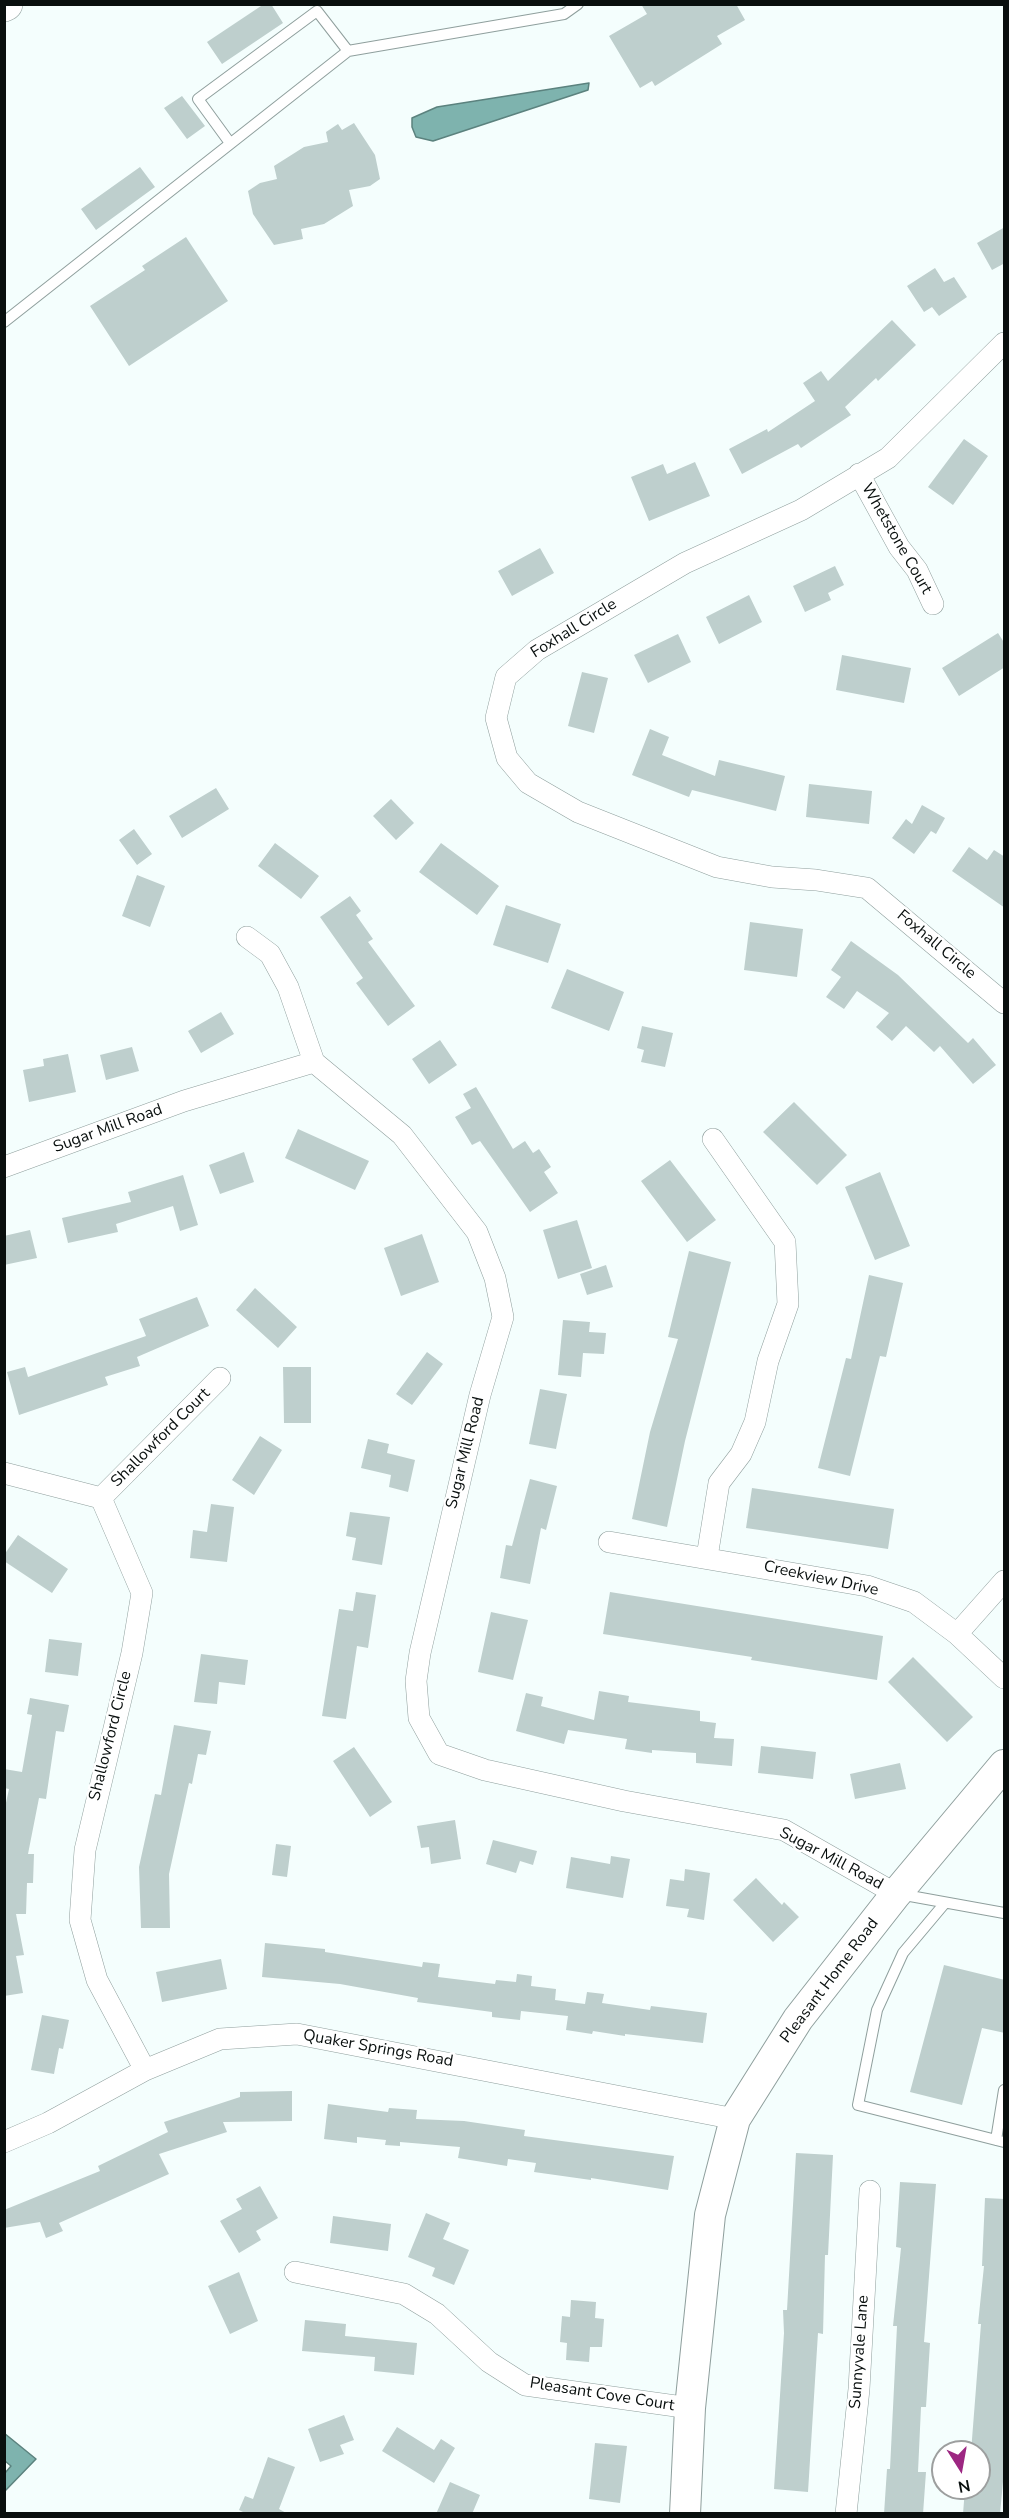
<!DOCTYPE html>
<html>
<head>
<meta charset="utf-8">
<style>
  body { margin:0 }
  #map { position:relative; width:1009px; height:2518px; overflow:hidden; background:#f4fefd; font-family:"Nunito Sans",sans-serif }
  canvas { display:block }
  .frame { position:absolute; inset:0; border:6px solid #090f0e; pointer-events:none }
  .north { position:absolute; left:931px; top:2440px; width:60px; height:60px; box-sizing:border-box; background:#fff; border:2px solid #9d9f9f; border-radius:50%; rotate:169deg; font-size:16px; font-weight:700; line-height:24px; text-align:center; color:#090f0e }
  .north::after { content:''; display:block; margin:auto; width:21px; height:27px; background:#9d2782; clip-path:polygon(50% 0,100% 100%,50% 72%,0 100%) }
</style>
</head>
<body>
<div id="map">
<canvas width="1009" height="2518"></canvas>
<div class="frame"></div>
<div class="north">N</div>
</div>
<script>
const ctx = document.querySelector('canvas').getContext('2d');
ctx.lineJoin = 'round';
function paint(path, color) {
  ctx.fillStyle = color;
  ctx.fill(path, 'evenodd');
}
function toPath(rows) {
  const path = new Path2D();
  for (const r of rows) {
    path.moveTo(r[0], r[1]);
    for (let i = 2; i < r.length; i += 2) path.lineTo(r[i], r[i + 1]);
  }
  return path;
}
function stroke(path, color, width, dash) {
  ctx.strokeStyle = color;
  ctx.lineWidth = width;
  ctx.lineCap = dash ? 'butt' : 'round';
  ctx.setLineDash(dash || []);
  ctx.stroke(path);
}
function label(font, color, halo, rows, align = 'center') {
  ctx.font = font + ' "Nunito Sans",sans-serif';
  ctx.lineWidth = 5;
  ctx.setLineDash([]);
  ctx.textBaseline = 'middle';
  ctx.strokeStyle = halo;
  ctx.fillStyle = color;
  for (const [text, x, y, turn = 0] of rows) {
    ctx.save();
    ctx.translate(x, y);
    ctx.rotate((+turn || 0) * Math.PI / 180);
    ctx.textAlign = isNaN(turn) ? turn : align;
    if (halo) ctx.strokeText(text, 0, 0);
    ctx.fillText(text, 0, 0);
    ctx.restore();
  }
}
const water = toPath([
  [589,83,588,90,433,141,416,137,412,127,412,118,437,107,589,83],
  [4,2433,36,2459,5,2491,5,2473,11,2466,5,2461,4,2433]
]);
const building = toPath([
  [264,4,271,4,283,23,222,64,207,42],
  [641,4,736,4,745,20,717,36,722,44,655,86,652,81,640,88,609,36,647,14],
  [182,96,205,126,187,139,164,108],
  [354,123,375,155,380,179,370,186,349,190,353,206,324,224,301,229,303,239,274,245,253,214,248,191,260,183,277,179,274,166,304,147,328,142,326,132,338,124,342,130],
  [140,167,155,187,96,230,81,209],
  [1005,227,1005,263,992,270,977,243],
  [186,237,228,301,129,366,90,306,145,270,142,266],
  [935,268,944,282,954,277,967,297,939,316,932,307,924,312,907,286],
  [892,320,916,345,878,381,876,378,845,407,851,415,801,448,798,444,742,474,729,449,767,429,768,432,815,401,803,383,821,371,828,381],
  [964,439,988,456,953,505,928,487],
  [695,462,710,496,649,521,631,477,663,464,667,474],
  [540,548,554,573,512,596,498,571],
  [835,566,844,585,828,593,831,600,805,612,793,586],
  [749,595,762,622,719,644,706,617],
  [998,633,1005,644,1005,667,959,696,942,668],
  [678,634,691,662,648,683,634,655],
  [842,655,911,668,904,703,836,690],
  [582,672,608,678,594,733,568,726],
  [650,729,669,737,662,755,715,776,719,760,785,776,776,811,692,790,689,797,632,775],
  [809,784,872,791,869,824,806,817],
  [216,788,229,809,182,838,169,816],
  [391,799,414,823,396,840,373,816],
  [922,805,945,818,936,834,931,831,914,854,892,838,906,819,912,824],
  [134,829,152,854,137,865,119,840],
  [275,843,319,876,301,899,258,866],
  [441,843,499,886,477,915,419,872],
  [969,847,987,860,994,850,1005,857,1005,908,952,871],
  [137,875,165,886,150,927,122,916],
  [350,896,361,911,356,915,373,939,368,942,415,1006,388,1026,356,983,363,978,320,917],
  [506,905,561,924,548,963,493,945],
  [750,922,803,929,797,977,744,970],
  [851,941,898,975,968,1043,973,1038,996,1065,973,1084,940,1046,934,1052,906,1026,892,1041,876,1027,889,1013,857,991,844,1009,826,997,841,977,831,970],
  [567,969,624,992,609,1031,551,1008],
  [221,1012,234,1034,201,1053,188,1031],
  [642,1026,673,1033,665,1067,641,1062,644,1050,637,1048],
  [440,1040,457,1065,429,1084,412,1059],
  [132,1047,139,1071,106,1080,100,1055],
  [68,1054,76,1092,29,1102,23,1070,44,1066,43,1059],
  [476,1087,513,1149,525,1141,533,1153,539,1149,551,1167,544,1172,558,1193,530,1212,480,1141,472,1145,455,1117,471,1108,463,1094],
  [794,1102,847,1155,817,1185,763,1132],
  [298,1129,369,1161,355,1190,285,1158],
  [244,1152,254,1182,220,1194,209,1165],
  [670,1160,716,1220,687,1242,641,1181],
  [880,1172,910,1246,875,1260,845,1187],
  [183,1175,198,1225,180,1231,173,1206,116,1224,118,1232,68,1243,62,1218,131,1202,128,1192],
  [577,1220,592,1268,558,1279,543,1230],
  [30,1230,37,1258,4,1265,4,1236],
  [422,1234,439,1282,401,1296,384,1248],
  [689,1251,731,1262,685,1441,667,1527,632,1519,650,1432,678,1339,668,1337],
  [606,1265,613,1287,587,1295,580,1274],
  [869,1275,903,1283,886,1357,880,1356,850,1476,818,1468,846,1358,851,1359],
  [255,1288,297,1327,278,1348,236,1310],
  [197,1297,209,1326,137,1357,140,1366,105,1377,108,1385,19,1415,7,1372,25,1367,28,1377,146,1336,139,1319],
  [563,1320,590,1322,589,1332,606,1333,604,1354,583,1353,581,1377,558,1375],
  [427,1352,443,1364,412,1405,396,1394],
  [283,1367,311,1367,311,1423,284,1423],
  [540,1389,567,1394,556,1449,529,1444],
  [260,1436,282,1450,254,1495,232,1480],
  [368,1439,389,1444,387,1453,415,1460,408,1492,389,1487,391,1475,361,1468],
  [530,1479,557,1486,546,1530,541,1528,530,1584,500,1578,506,1545,512,1546],
  [752,1488,894,1509,888,1549,746,1528],
  [211,1504,234,1507,227,1562,190,1558,193,1530,207,1532],
  [350,1512,390,1517,382,1565,352,1560,356,1538,346,1536],
  [18,1535,68,1569,52,1593,4,1561,4,1555],
  [356,1592,376,1595,368,1648,357,1646,346,1719,322,1716,339,1609,353,1611],
  [610,1592,883,1636,877,1680,751,1660,752,1657,603,1634],
  [491,1612,528,1620,513,1680,478,1672],
  [49,1639,82,1643,78,1676,45,1672],
  [201,1654,248,1660,245,1685,219,1682,217,1704,194,1702],
  [913,1657,973,1717,947,1742,888,1682],
  [599,1691,629,1696,628,1702,700,1711,700,1721,716,1723,714,1738,734,1739,732,1766,696,1763,696,1753,652,1750,652,1753,625,1749,627,1739,568,1730,564,1744,516,1731,526,1693,543,1697,541,1706,594,1720],
  [30,1698,69,1705,64,1732,56,1731,46,1799,39,1798,28,1854,34,1854,33,1883,27,1883,26,1914,16,1914,24,1955,16,1956,23,1993,4,1996,4,1812,9,1789,4,1788,4,1769,22,1772,32,1715,27,1714],
  [174,1725,211,1731,206,1755,198,1754,192,1784,189,1783,169,1874,170,1928,141,1928,139,1867,155,1794,161,1795],
  [761,1746,816,1752,813,1779,758,1773],
  [354,1747,392,1802,370,1817,333,1761],
  [900,1763,906,1789,855,1799,850,1774],
  [455,1820,461,1859,431,1864,429,1847,421,1848,417,1826],
  [493,1840,537,1851,533,1865,520,1861,516,1873,486,1864],
  [276,1844,291,1846,287,1877,272,1875],
  [611,1856,630,1859,623,1898,566,1888,571,1857,610,1864],
  [685,1869,710,1873,704,1920,687,1917,689,1909,666,1906,670,1879,684,1881],
  [756,1878,782,1905,784,1902,799,1917,773,1942,733,1900],
  [265,1943,325,1949,325,1952,422,1967,423,1962,440,1964,438,1977,495,1984,496,1980,516,1982,517,1974,532,1976,531,1986,556,1989,555,2000,585,2004,587,1992,604,1994,602,2003,650,2010,651,2006,707,2013,703,2043,625,2034,625,2036,593,2031,592,2034,566,2030,568,2016,521,2011,520,2020,492,2017,492,2012,417,2002,418,1998,340,1984,262,1977],
  [221,1959,227,1989,162,2002,156,1972],
  [944,1965,1005,1980,1005,2033,982,2028,962,2105,910,2092],
  [42,2015,69,2020,63,2049,59,2048,54,2074,31,2070],
  [292,2091,292,2121,223,2122,227,2132,159,2154,169,2174,59,2223,63,2231,46,2238,40,2222,4,2228,4,2210,100,2171,98,2166,168,2132,164,2122,240,2097,240,2092],
  [328,2104,388,2112,389,2108,417,2110,416,2119,464,2121,525,2130,524,2136,674,2156,668,2190,591,2178,591,2180,534,2172,536,2163,508,2159,507,2166,458,2158,460,2147,400,2142,400,2146,385,2145,386,2140,357,2137,357,2143,324,2139],
  [796,2153,833,2155,828,2255,825,2255,823,2334,818,2333,808,2492,774,2489,784,2333,783,2310,787,2310],
  [900,2182,936,2184,924,2342,930,2343,926,2407,921,2407,918,2472,926,2472,923,2514,884,2514,887,2469,890,2469,897,2326,893,2326,901,2248,896,2247],
  [260,2186,278,2218,256,2231,261,2240,239,2253,220,2221,242,2209,236,2199],
  [985,2198,1005,2199,1004,2471,1000,2514,963,2514,965,2488,979,2488,979,2452,971,2452,981,2324,978,2324,984,2266,982,2266],
  [426,2213,450,2223,443,2239,469,2250,454,2285,432,2276,435,2268,408,2257],
  [333,2216,391,2224,388,2251,330,2243],
  [239,2272,258,2321,230,2334,208,2286],
  [571,2300,596,2302,595,2318,604,2319,602,2347,590,2347,589,2362,566,2360,567,2343,560,2342,562,2316,570,2317],
  [305,2320,346,2324,345,2336,417,2343,414,2375,374,2371,375,2357,302,2351],
  [344,2415,354,2440,340,2445,344,2454,320,2462,308,2429],
  [397,2427,434,2450,441,2439,455,2448,434,2483,382,2451],
  [595,2443,627,2446,620,2503,589,2499],
  [268,2457,295,2467,279,2509,288,2514,247,2514,239,2510,245,2496,253,2499],
  [450,2482,480,2495,472,2514,436,2514]
]);
const lane = toPath([
  [230,143,198,99,317,11,348,51],
  [4,322,348,51,564,14,578,4],
  [899,1894,1004,1913],
  [945,1903,903,1953,877,2010,858,2105,1004,2142],
  [996,2140,1004,2090]
]);
const street = toPath([
  [1004,343,888,458,801,510,685,563,537,650,506,677,496,718,507,758,528,783,578,812,717,867,772,877,816,880,867,888,1004,1003],
  [859,474,899,547,917,570,933,604],
  [247,937,270,954,288,987,314,1062],
  [4,1167,184,1101,314,1062,402,1135,477,1232,495,1278,503,1317,480,1395,420,1653,416,1681,419,1718,439,1754,485,1770,624,1801,784,1830,896,1894],
  [4,1473,101,1498],
  [101,1498,142,1593,132,1653,85,1850,80,1920,97,1980,145,2070],
  [101,1498,220,1378],
  [609,1542,867,1586,914,1602,957,1634,1004,1678],
  [707,1557,719,1483,741,1454,755,1422,768,1361,788,1304,785,1242,713,1139],
  [957,1634,1004,1581],
  [4,2142,48,2123,145,2070,220,2039,297,2034,735,2119],
  [295,2272,404,2294,437,2314,489,2362,525,2385,690,2408],
  [846,2514,859,2389,870,2191]
]);
const secondary = toPath([
  [685,2514,690,2408,710,2215,735,2119,798,2019,896,1894,1004,1765]
]);
const highway = toPath([
  [4,5,6,4]
]);
const streetNames = [
  ["Whetstone Court",896,539,60],
  ["Foxhall Circle",574,629,-32],
  ["Foxhall Circle",936,945,40],
  ["Sugar Mill Road",108,1129,-20],
  ["Shallowford Court",161,1438,-45],
  ["Sugar Mill Road",466,1453,-76],
  ["Creekview Drive",821,1579,12],
  ["Shallowford Circle",111,1736,-76],
  ["Sugar Mill Road",831,1859,28],
  ["Pleasant Home Road",830,1981,-53],
  ["Quaker Springs Road",378,2049,10],
  ["Sunnyvale Lane",860,2352,-86],
  ["Pleasant Cove Court",602,2395,9]
];
paint(water, '#7eb3ae');
stroke(water, '#5b827e', 1.5);
paint(building, '#becfcd');
stroke(lane, '#8f9f9d', 12);
stroke(street, '#8f9f9d', 22);
stroke(secondary, '#8f9f9d', 32);
stroke(highway, '#8f9f9d', 34);
stroke(lane, '#fff', 10);
stroke(street, '#fff', 21);
stroke(secondary, '#fff', 30);
stroke(highway, '#fff', 33);
label('16px', '#090f0e', '#fff', streetNames);
</script>
</body>
</html>
